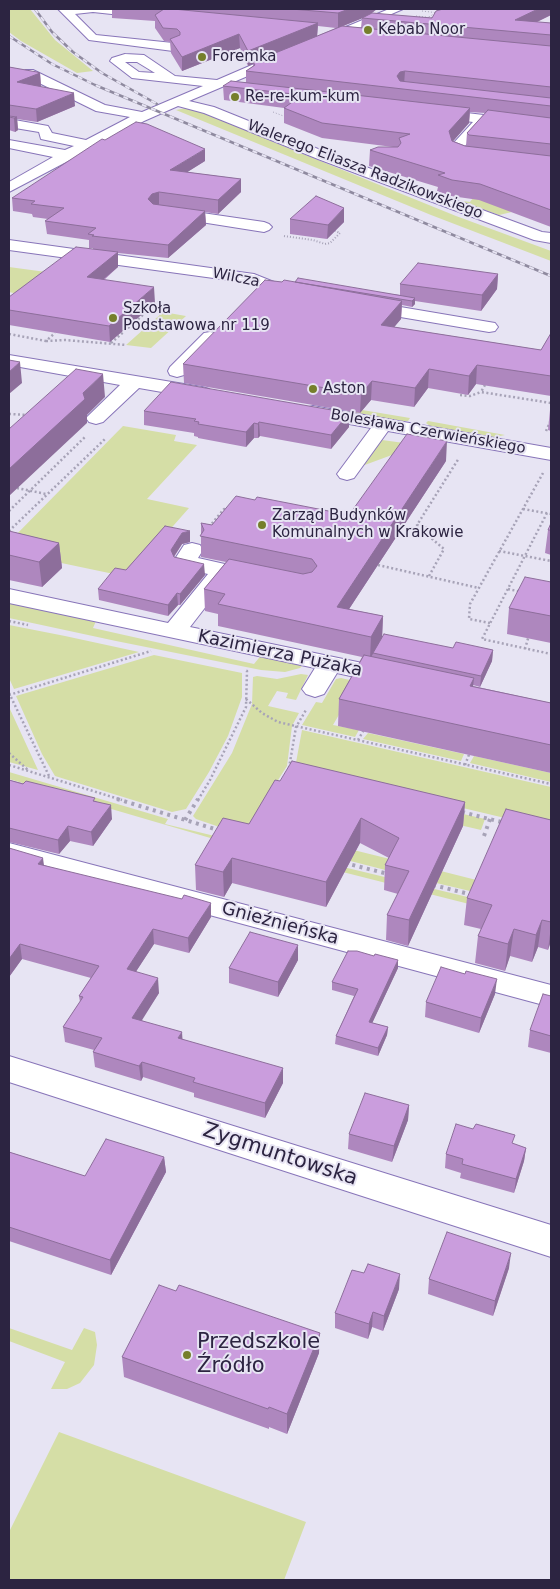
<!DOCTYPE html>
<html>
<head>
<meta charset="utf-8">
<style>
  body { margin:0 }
  #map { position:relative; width:560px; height:1589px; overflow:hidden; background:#e7e4f3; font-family:"DejaVu Sans",sans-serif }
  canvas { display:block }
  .frame { position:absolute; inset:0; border:10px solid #2c2441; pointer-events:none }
</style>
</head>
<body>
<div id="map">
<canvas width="560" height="1589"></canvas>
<div class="frame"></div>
</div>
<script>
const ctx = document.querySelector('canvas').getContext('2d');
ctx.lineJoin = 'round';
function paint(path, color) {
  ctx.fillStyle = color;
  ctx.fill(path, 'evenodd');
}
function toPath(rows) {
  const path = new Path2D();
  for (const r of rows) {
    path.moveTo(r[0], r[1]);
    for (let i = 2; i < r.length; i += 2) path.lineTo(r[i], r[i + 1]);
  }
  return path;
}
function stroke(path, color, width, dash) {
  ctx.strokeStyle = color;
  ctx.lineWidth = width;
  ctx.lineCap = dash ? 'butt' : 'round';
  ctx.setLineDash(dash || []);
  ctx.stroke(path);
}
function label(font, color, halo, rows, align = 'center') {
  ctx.font = font + ' "DejaVu Sans",sans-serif';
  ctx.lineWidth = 4;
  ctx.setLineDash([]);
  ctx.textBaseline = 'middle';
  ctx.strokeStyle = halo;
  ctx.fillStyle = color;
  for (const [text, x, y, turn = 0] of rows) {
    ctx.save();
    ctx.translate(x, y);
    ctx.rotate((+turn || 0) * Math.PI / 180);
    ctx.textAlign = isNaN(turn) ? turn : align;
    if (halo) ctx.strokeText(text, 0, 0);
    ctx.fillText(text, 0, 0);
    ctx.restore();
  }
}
const green = toPath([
  [9,9,30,9,55,40,93,71,77,73,21,41,9,32],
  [186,108,209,114,271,141,456,216,551,251,551,261,431,215,176,110],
  [476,194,512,212,499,215,456,200,470,202],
  [9,267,46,272,18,294,9,292],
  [163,312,186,316,151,348,126,345],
  [350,408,410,418,408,421,401,421,346,412],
  [428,421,505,435,495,437,430,426,426,423],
  [123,426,176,435,174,441,197,445,147,499,189,508,128,577,9,552,9,542],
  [382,440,419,445,362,466],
  [9,600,76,612,96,621,93,628,254,664,263,653,306,662,300,668,285,672,261,670,116,641,9,618],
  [9,625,65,636,139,652,14,689,9,678],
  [154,655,242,673,242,697,228,736,209,772,186,809,172,812,55,776,42,754,16,696],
  [301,674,308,675,296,700,286,698,288,693,277,691,268,706,299,713,292,726,287,766,243,835,196,819,193,816,232,753,252,704,253,677,257,676,277,679],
  [341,678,432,699,344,706,333,725,359,730,355,737,302,725,316,702,322,703,336,679],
  [9,707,38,770,9,762],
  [302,730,551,787,551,829,295,768],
  [368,733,464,754,461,761,363,739],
  [474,756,551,773,551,782,470,763],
  [9,772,168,819,165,824,480,900,477,906,224,842,9,779],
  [385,796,485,819,481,830,378,806],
  [301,837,402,862,397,873,296,847],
  [413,864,520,891,516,902,407,876],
  [9,1328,72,1350,84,1328,95,1332,97,1345,94,1365,80,1383,67,1389,51,1389,65,1362,9,1341],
  [59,1432,306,1522,284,1580,9,1580,9,1532]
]);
const pathFar3 = toPath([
  [422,11,439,13],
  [416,16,435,18],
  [429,17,441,9],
  [214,56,227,58],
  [273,112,286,117]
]);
const pathFar2 = toPath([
  [284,236,313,240,325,244,330,243,340,233,333,230],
  [151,308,159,301]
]);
const pathFar1 = toPath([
  [9,334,46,341,55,333],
  [46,341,65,340,126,345],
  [111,343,153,306],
  [485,385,481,392,551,403],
  [462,391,460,395,470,396,481,392],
  [9,414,28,415],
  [546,431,551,420],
  [17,488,46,494],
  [523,509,551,514],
  [9,511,86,436],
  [547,513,482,639,551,654],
  [209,527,224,509,227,510],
  [9,531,105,439],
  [499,551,551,561],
  [378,565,479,588],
  [429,576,444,549,431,538,433,529,417,525,459,458],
  [508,589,522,592],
  [9,621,28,625],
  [490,623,469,619,470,604,543,473],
  [525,649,529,635],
  [9,693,50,778],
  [9,695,151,651],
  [246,699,262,713,278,722,551,784],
  [358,740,365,728],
  [9,753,29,771],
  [9,765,122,800],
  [465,765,470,752],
  [289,768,296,727,306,710],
  [198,800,210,780,246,707,247,671,244,670]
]);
const path = toPath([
  [117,799,218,830],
  [462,812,505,823],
  [185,820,198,799],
  [484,836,490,819],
  [345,863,388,874],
  [433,885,473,895]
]);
const minor = toPath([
  [58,9,121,9,153,13,155,15,149,18,93,12,75,14,96,35,173,43,179,47,173,51,89,40,58,9],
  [389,9,403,9,325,43,317,43,315,41,317,39,389,9],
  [125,54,144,55,175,76,217,80,275,55,283,55,285,58,283,61,189,101,214,107,328,153,542,232,551,233,551,243,534,240,318,159,204,113,178,106,144,121,9,192,9,182,53,157,9,148,9,140,65,150,74,146,41,139,39,132,9,127,9,119,48,126,52,133,86,140,130,117,96,111,25,76,23,73,25,70,33,70,105,105,142,112,203,86,132,78,110,61,112,58,125,54],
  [125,62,137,62,155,73,139,72,125,62],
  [433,109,551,123,551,131,486,123,463,148,467,152,551,162,551,170,459,159,452,155,449,148,473,122,428,116,426,113,433,109],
  [168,208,264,222,269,224,272,227,269,230,264,232,163,216,160,213,163,210,168,208],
  [9,240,254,274,279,284,304,291,306,295,304,299,298,300,267,292,250,283,9,250,9,240],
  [365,301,489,322,495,323,498,327,495,331,489,332,359,310,356,306,359,302,365,301],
  [210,332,216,333,219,337,216,341,184,375,177,377,170,375,168,371,170,367,204,333,210,332],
  [9,355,202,387,209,389,212,393,209,397,202,399,139,388,103,422,96,424,89,422,86,418,120,385,9,365,9,355],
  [313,406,551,448,551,460,388,431,354,478,347,480,340,478,337,474,371,428,306,416,303,412,306,408,313,406],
  [192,543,200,545,203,550,198,558,238,567,241,572,238,577,228,578,190,627,391,669,400,672,404,677,400,682,391,685,337,673,324,694,315,697,306,694,302,689,315,668,9,603,9,589,168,623,208,574,176,567,173,562,184,545,192,543],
  [9,843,551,985,551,1007,9,861,9,843],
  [9,1056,551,1225,551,1257,9,1082,9,1056]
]);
const rail = toPath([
  [35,9,52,32,73,52,102,73,157,104],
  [9,36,52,64,95,85,551,276]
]);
const wall = toPath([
  [112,9,377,9,370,14,432,18,551,9,551,15,537,22,551,23,551,227,479,200,451,196,437,191,438,187,369,166,370,150,393,147,322,138,284,123,284,108,224,100,223,86,246,82,246,71,253,66,253,63,248,66,240,48,182,71,171,53,170,42,164,41,155,28,155,21,112,18],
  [362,18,361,28,343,26],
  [318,26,336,28,317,36],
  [470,112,485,113,467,133,466,146,453,141,469,123],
  [9,67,40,73,41,86,39,86,75,106,37,122,17,119,18,130,15,132,9,130],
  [205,161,187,172,241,179,241,192,218,214,205,212,206,225,168,258,118,253,118,267,104,280,155,303,110,342,9,325,9,297,93,249,93,248,89,248,89,240,47,234,45,221,48,219,33,217,32,214,13,211,12,198],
  [290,219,344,222,327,239,290,234],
  [498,274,497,289,481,311,415,301,415,304,412,307,402,305,401,319,394,327,541,350,551,333,551,396,476,384,468,395,428,388,414,407,371,400,360,413,184,383,183,364,282,282,295,282,400,295,400,284],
  [551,409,551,431,548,430,550,410],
  [144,411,349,427,331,449,260,436,258,438,254,438,246,447,198,438,198,437,194,436,194,433,144,425],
  [446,461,349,609,383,616,382,638,453,648,493,650,492,661,480,687,473,685,473,686,551,703,551,773,338,726,339,699,362,657,218,626,218,614,205,611,204,589,226,562,201,557,201,523,212,525,255,500,349,515],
  [551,523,551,555,545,553,548,530],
  [165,526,190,542,182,544,174,557,205,575,180,605,178,605,168,616,99,600,98,589,126,570],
  [9,531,59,543,62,568,42,587,9,580],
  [551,582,551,643,507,634,509,608],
  [9,780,96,801,112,819,93,846,70,841,59,854,9,842],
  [280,781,465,802,463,826,408,946,386,940,387,915,398,894,384,890,385,865,389,858,360,843,326,907,232,883,224,897,196,890,195,865,249,824],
  [551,820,551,941,548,950,538,947,532,962,510,956,505,971,475,963,478,936,481,929,464,925,467,898],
  [9,848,44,865,211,917,189,953,154,944,136,971,159,993,141,1020,182,1039,283,1083,265,1118,194,1097,194,1093,143,1077,141,1081,95,1067,93,1052,94,1050,65,1042,63,1027,80,1002,79,996,91,978,22,959,9,977],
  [298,960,278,997,229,983,229,968],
  [398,968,372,1023,388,1027,387,1035,378,1056,335,1044,336,1036,354,996,332,990,332,982],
  [495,994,479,1033,425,1017,426,1002],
  [551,996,551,1053,528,1047,530,1030],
  [409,1105,408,1120,392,1162,348,1149,349,1134],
  [514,1144,526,1148,524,1161,514,1193,460,1178,461,1173,445,1168,446,1154],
  [9,1152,85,1176,164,1157,166,1172,111,1275,9,1241],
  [509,1268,493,1316,428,1294,429,1279],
  [399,1289,383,1331,372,1327,368,1339,335,1328,335,1313],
  [319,1353,287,1434,269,1427,269,1429,124,1377,122,1357]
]);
const shadedWall = toPath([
  [349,9,377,9,368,16,338,28,338,13],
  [538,9,551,9,551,15,516,32,515,20],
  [318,23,317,37,248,66,248,51],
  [239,34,240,48,182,71,182,57],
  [405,71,404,85,398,88,397,76,400,72],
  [40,73,41,86,19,95,17,82],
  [74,93,75,106,37,122,36,109],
  [470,108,469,123,448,147,449,131],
  [17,117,18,130,15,132,14,118],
  [205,149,205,161,170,183,170,170],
  [241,179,241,192,218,214,218,200],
  [159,192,159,205,149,212,148,199,152,194],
  [344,208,344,222,327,239,328,225],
  [205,211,206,225,168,258,168,245],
  [118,252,118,267,88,292,87,277],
  [498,274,497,289,481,311,482,295],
  [154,287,155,303,110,342,109,326],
  [415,298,415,304,412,307,412,301],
  [402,301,401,319,380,344,381,325],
  [20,362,22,383,9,394,9,372],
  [477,365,476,384,468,395,469,376],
  [429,369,428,388,414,407,415,388],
  [103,374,105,397,87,415,87,423,9,496,9,469,83,393],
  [372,381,371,400,360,413,361,394],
  [349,413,349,427,331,449,331,435],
  [259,422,260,436,258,438,258,424],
  [254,423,254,438,246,447,246,432],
  [447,441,446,461,336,629,337,607],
  [190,531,190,542,182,544,171,561,171,550,182,533],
  [59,543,62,568,42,587,39,562],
  [204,564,205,575,180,605,180,594],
  [177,593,178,605,168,616,168,605],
  [383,616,382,638,370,659,371,637],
  [493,650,492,661,480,687,481,676],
  [474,678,471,705,470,686],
  [465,802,463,826,408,946,409,920],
  [111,805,112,819,93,846,91,832],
  [361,818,360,843,326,907,326,882],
  [68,826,70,841,59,854,58,840],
  [43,858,45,873,38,864],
  [232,858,232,883,224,897,223,872],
  [211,903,211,917,189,953,188,938],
  [542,920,538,947,532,962,536,935],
  [551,926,551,941,548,950],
  [153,929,154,944,128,984,127,969],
  [514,929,510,956,505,971,508,944],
  [20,944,22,959,9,977,9,959],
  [298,945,298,960,278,997,278,982],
  [398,960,398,968,369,1030,369,1022],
  [158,978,159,993,134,1033,132,1018],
  [497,979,495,994,479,1033,481,1018],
  [388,1027,387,1035,378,1056,378,1048],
  [182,1032,183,1047,178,1038],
  [142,1062,143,1077,141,1081,139,1066],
  [283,1068,283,1083,265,1118,265,1103],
  [409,1105,408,1120,392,1162,394,1146],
  [526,1148,524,1161,514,1193,516,1179],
  [164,1157,166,1172,111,1275,110,1260],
  [511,1253,509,1268,493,1316,495,1301],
  [400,1274,399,1289,383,1331,384,1316],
  [373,1312,372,1327,368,1339,369,1324],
  [320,1333,319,1353,287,1434,287,1414]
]);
const building = toPath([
  [164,9,173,9,318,23,248,51,239,34,182,57,170,39,180,35,180,32,177,29,163,28,155,15,164,9],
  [291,9,349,9,338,13,291,9],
  [443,9,538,9,515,20,551,23,551,35,362,18,372,13,432,18,436,11,443,9],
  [342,26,551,46,551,87,405,71,400,72,397,76,400,81,551,98,551,106,246,71,255,65,253,62,342,26],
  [9,67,37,72,40,73,17,82,74,93,36,109,9,105,9,67],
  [231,81,470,108,449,131,452,141,465,146,551,156,551,210,480,184,452,180,438,175,445,173,370,150,378,147,398,147,401,143,399,138,410,134,322,123,284,108,302,95,223,86,231,81],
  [488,110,551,118,551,144,469,135,467,133,488,110],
  [9,116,17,117,14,118,9,117,9,116],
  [136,122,147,124,205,149,170,170,241,179,218,200,159,192,152,194,148,199,153,204,205,211,168,245,92,236,94,235,88,234,96,228,45,221,64,208,31,204,35,201,12,198,102,139,105,140,136,122],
  [316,196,344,208,328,225,290,219,316,196],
  [76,247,118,252,87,277,154,287,109,326,9,310,9,297,76,247],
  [418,263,498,274,482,295,400,284,418,263],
  [298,278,415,298,412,301,295,282,298,278],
  [265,280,282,282,284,280,402,301,381,325,541,350,551,333,551,376,477,365,469,376,429,369,415,388,372,381,361,394,183,364,265,280],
  [9,360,20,362,9,372,9,360],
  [76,369,103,374,83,393,85,399,9,469,9,429,76,369],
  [171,382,349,413,331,435,259,422,258,424,254,423,246,432,198,424,199,422,194,421,196,419,144,411,171,382],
  [407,434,447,441,337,607,383,616,371,637,218,604,225,594,204,589,229,559,303,574,312,572,317,566,312,559,200,536,204,530,201,523,212,525,236,496,255,500,257,497,349,515,407,434],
  [551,523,551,530,548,530,551,523],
  [165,526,190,531,182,533,171,550,174,557,204,564,180,594,177,593,168,605,98,589,115,568,126,570,165,526],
  [9,531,59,543,39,562,9,555,9,531],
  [525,577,551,582,551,616,509,608,525,577],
  [384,634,453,648,456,642,493,650,481,676,373,653,384,634],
  [364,655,474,678,470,686,551,703,551,745,339,699,364,655],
  [292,761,465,802,409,920,387,915,409,871,385,865,399,838,361,818,326,882,232,858,223,872,195,865,223,818,249,824,275,780,280,781,292,761],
  [9,780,23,784,26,781,95,798,93,801,111,805,91,832,68,826,58,840,9,828,9,780],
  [506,809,551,820,551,922,542,920,536,935,514,929,508,944,478,936,492,905,467,898,506,809],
  [9,848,43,858,38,864,182,899,184,895,211,903,188,938,153,929,127,969,158,978,132,1018,182,1032,178,1038,283,1068,265,1103,193,1082,195,1078,142,1062,139,1066,93,1052,102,1038,63,1027,83,997,79,996,99,966,20,944,9,959,9,848],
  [250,932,298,945,278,982,229,968,250,932],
  [348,951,357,951,374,956,375,954,398,960,369,1022,388,1027,378,1048,336,1036,358,989,332,982,348,951],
  [441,967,465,974,466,971,497,979,481,1018,426,1002,441,967],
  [543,994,551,996,551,1036,530,1030,543,994],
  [365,1093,409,1105,394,1146,349,1134,365,1093],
  [456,1124,473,1129,476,1124,515,1135,512,1143,526,1148,516,1179,462,1164,463,1159,446,1154,456,1124],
  [106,1139,164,1157,110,1260,9,1227,9,1152,85,1176,106,1139],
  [447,1232,511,1253,495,1301,429,1279,447,1232],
  [368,1264,400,1274,384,1316,373,1312,369,1324,335,1313,352,1270,364,1273,368,1264],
  [159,1285,176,1291,179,1285,320,1333,287,1414,269,1407,268,1409,122,1357,159,1285]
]);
const markers = [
  [368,30,5,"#757f2b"],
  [202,57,5,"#757f2b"],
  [235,97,5,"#757f2b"],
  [113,318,5,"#757f2b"],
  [313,389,5,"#757f2b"],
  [262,525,5,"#757f2b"],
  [187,1355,5,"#757f2b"]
];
const farPoinames = [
  ["Kebab Noor",378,30],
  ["Foremka",212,57],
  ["Re-re-kum-kum",245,97],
  ["Szkoła",123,309],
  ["Podstawowa nr 119",123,326],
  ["Aston",323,389],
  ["Zarząd Budynków",272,516],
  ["Komunalnych w Krakowie",272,533]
];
const farStreetnames = [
  ["Walerego Eliasza Radzikowskiego",365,170,21],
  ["Wilcza",236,278,11],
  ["Bolesława Czerwieńskiego",428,432,10]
];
const streetNames = [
  ["Kazimierza Pużaka",280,654,12],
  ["Gnieźnieńska",280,924,15]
];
const nearStreetnames = [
  ["Zygmuntowska",280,1155,18]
];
const nearPoinames = [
  ["Przedszkole",197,1343],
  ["Źródło",197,1367]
];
paint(green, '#d5dea6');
stroke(minor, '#8875b9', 2);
stroke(pathFar3, '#a7a3b7', 1, [1, 2]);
stroke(pathFar2, '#a7a3b7', 2, [1, 2]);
stroke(pathFar1, '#a7a3b7', 2.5, [2, 2.5]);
stroke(path, '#a7a3b7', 4, [3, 4.5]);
paint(minor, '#fff');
stroke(rail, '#8f8a9f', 2.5);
stroke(rail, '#e7e4f3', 2, [5]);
paint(wall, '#ae87be');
paint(shadedWall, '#8d6e9b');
paint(building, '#ca9ddd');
stroke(building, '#8d6e9b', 1);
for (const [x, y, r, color] of markers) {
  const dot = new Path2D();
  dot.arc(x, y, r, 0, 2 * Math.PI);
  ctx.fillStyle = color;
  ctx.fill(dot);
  stroke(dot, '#e7e4f3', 2);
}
label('15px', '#2c2441', '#e7e4f3', farPoinames, 'left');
label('15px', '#2c2441', '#e7e4f3', farStreetnames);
label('18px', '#2c2441', '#e7e4f3', streetNames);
label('21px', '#2c2441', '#e7e4f3', nearStreetnames);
label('21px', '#2c2441', '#e7e4f3', nearPoinames, 'left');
</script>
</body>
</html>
